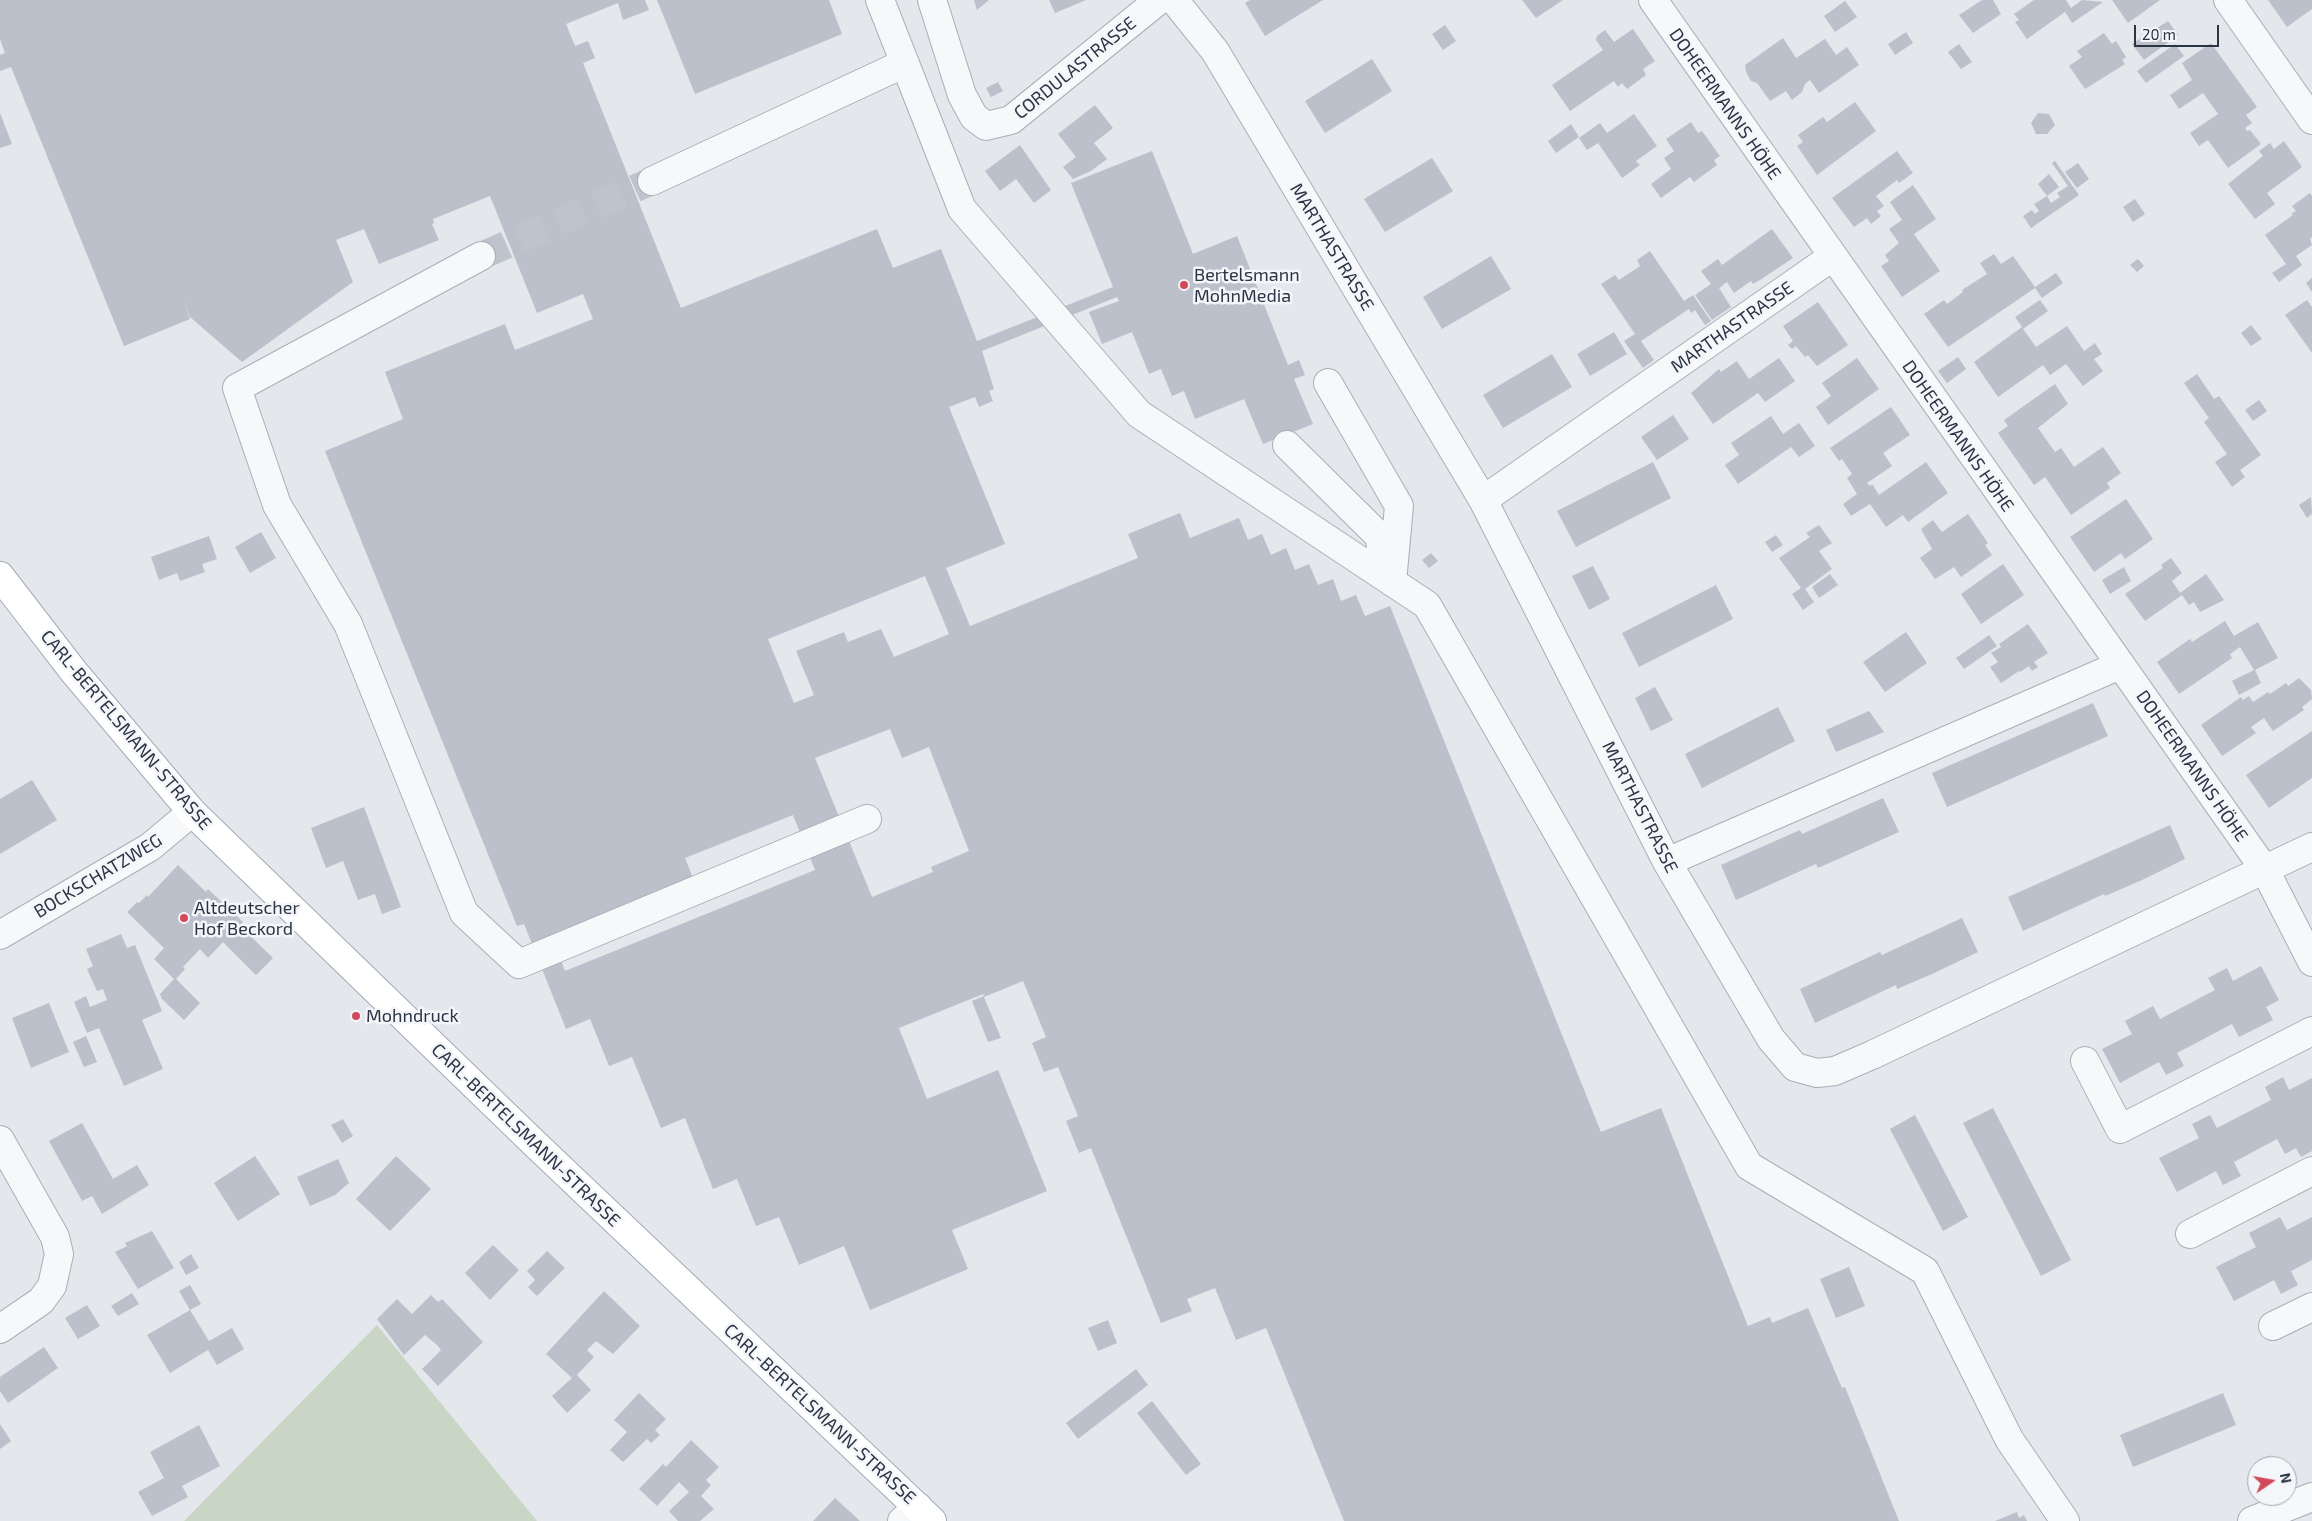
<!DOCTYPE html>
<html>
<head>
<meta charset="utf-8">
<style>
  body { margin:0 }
  #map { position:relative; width:2312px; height:1521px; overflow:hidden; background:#e4e7ec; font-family:"Exo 2",sans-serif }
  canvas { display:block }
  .north { position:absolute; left:2247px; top:1456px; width:50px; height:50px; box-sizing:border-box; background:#f4f6f9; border:1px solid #a4a8b1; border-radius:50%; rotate:78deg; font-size:14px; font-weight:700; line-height:20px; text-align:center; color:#2b3445 }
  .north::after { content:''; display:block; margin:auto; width:18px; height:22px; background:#d1495b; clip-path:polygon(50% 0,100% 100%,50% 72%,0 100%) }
  .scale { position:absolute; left:2134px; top:25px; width:85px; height:22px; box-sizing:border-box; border:2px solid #2b3445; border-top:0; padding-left:6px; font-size:15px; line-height:18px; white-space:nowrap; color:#2b3445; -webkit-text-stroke:4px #f4f6f9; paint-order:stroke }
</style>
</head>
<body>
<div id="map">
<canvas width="2312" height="1521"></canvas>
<div class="north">N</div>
<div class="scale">20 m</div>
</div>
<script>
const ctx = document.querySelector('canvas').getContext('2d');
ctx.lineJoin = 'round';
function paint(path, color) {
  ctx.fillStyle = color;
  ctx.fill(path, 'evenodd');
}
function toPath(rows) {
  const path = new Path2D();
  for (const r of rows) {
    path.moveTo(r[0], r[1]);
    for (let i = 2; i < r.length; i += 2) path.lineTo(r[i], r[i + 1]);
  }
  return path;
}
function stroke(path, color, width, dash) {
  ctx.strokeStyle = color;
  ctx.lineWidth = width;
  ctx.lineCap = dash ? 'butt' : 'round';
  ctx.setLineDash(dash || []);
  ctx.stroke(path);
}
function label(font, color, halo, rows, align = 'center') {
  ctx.font = font + ' "Exo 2",sans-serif';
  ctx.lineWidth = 5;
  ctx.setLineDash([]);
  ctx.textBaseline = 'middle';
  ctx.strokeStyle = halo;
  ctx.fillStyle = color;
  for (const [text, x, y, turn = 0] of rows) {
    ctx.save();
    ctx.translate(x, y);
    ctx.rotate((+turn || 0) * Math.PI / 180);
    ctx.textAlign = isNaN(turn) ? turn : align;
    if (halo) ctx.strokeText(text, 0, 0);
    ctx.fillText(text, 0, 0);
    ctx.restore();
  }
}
const green = toPath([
  [377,1325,537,1521,184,1521]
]);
const building = toPath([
  [0,0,645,0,649,10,623,20,618,3,566,24,575,46,588,41,595,58,583,63,681,308,877,229,893,268,941,249,977,341,1113,287,1071,183,1152,151,1193,254,1237,236,1288,365,1299,360,1305,375,1294,379,1313,424,1263,444,1244,399,1195,419,1184,391,1172,396,1161,369,1149,374,1132,332,1102,344,1089,312,1119,301,1117,297,982,351,994,389,989,391,993,401,979,407,975,397,949,407,1005,544,946,568,970,626,1138,558,1128,534,1180,513,1190,538,1239,518,1248,540,1262,534,1271,555,1286,548,1295,570,1309,564,1318,585,1333,579,1341,601,1356,595,1365,616,1390,606,1601,1132,1661,1108,1748,1326,1770,1317,1772,1323,1808,1308,1842,1388,1845,1387,1899,1521,1344,1521,1266,1328,1236,1340,1215,1288,1187,1299,1192,1311,1161,1323,1091,1148,1079,1153,1066,1121,1078,1116,1058,1067,1044,1072,1032,1043,1046,1037,1023,981,984,997,1001,1038,988,1042,972,1001,984,996,983,994,899,1028,927,1099,998,1070,1047,1191,952,1230,968,1269,870,1310,844,1246,799,1265,779,1217,756,1226,737,1179,713,1189,685,1118,661,1128,632,1057,609,1066,590,1019,566,1029,524,924,517,926,325,451,403,419,385,372,505,324,515,350,593,319,583,294,537,313,490,196,433,219,434,223,432,224,439,240,379,264,364,229,336,240,353,282,242,362,190,317,184,300,190,319,124,346,11,67,0,71,0,55,5,53,0,39],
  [925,576,949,634,894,657,881,629,848,642,844,632,796,651,814,695,794,703,768,639],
  [890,729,902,758,929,747,969,851,931,867,933,872,872,897,815,758],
  [793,815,815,870,565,971,551,935,693,878,685,858],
  [657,0,829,0,842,34,695,94],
  [974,0,989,0,977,10],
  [1049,0,1086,0,1055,13],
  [1250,0,1323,0,1265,36,1245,3],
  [1522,0,1563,0,1536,18],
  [1982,0,1993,0,2001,14,1973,33,1959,15],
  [2034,0,2066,0,2071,8,2082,0,2103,2,2072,23,2065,12,2027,39,2015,22,2019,20,2014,14],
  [2112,0,2160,0,2128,23],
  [2268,0,2312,0,2312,9,2287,27],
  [1845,1,1857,17,1835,32,1824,16],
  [2168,21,2178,35,2144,60,2132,44],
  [1445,25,1456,41,1443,50,1432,34],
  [1633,29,1655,61,1643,69,1646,75,1627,89,1622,83,1618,87,1614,81,1570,111,1552,85,1603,50,1596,40,1597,36,1605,30,1614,42],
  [1906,32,1913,43,1895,55,1888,44],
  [2104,33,2112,44,2116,41,2126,57,2122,60,2125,64,2085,89,2069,66,2082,57,2077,51],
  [1783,38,1796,58,1825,39,1836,55,1847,47,1859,65,1819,93,1810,80,1805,84,1802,92,1792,100,1786,91,1770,101,1757,83,1751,81,1746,72,1745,65],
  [2211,43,2257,107,2246,115,2252,123,2245,128,2247,131,2250,130,2261,144,2228,168,2208,140,2199,146,2190,133,2218,114,2203,93,2179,109,2170,95,2192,80,2182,63],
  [1959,44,1972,62,1961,69,1948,52],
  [2175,44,2184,56,2146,83,2137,71],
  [1372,59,1392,91,1325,133,1305,101],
  [998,82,1003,91,991,97,986,88],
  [1855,102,1876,131,1817,175,1797,146,1803,142,1798,135,1823,117,1827,122],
  [1095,105,1113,128,1094,143,1107,159,1091,171,1073,179,1063,167,1076,157,1058,134],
  [0,113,12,144,0,148],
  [2038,113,2049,114,2055,125,2047,134,2036,134,2031,123],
  [1634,114,1657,146,1636,161,1640,165,1622,178,1598,143,1587,150,1579,138,1600,123,1607,133],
  [1691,122,1698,133,1702,131,1720,156,1714,160,1717,165,1694,182,1690,177,1661,198,1651,184,1671,169,1664,158,1674,151,1666,139],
  [1571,124,1579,137,1556,153,1548,141],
  [2284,141,2302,167,2267,193,2275,204,2255,219,2228,184,2263,156,2259,151,2270,143,2274,149],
  [1020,145,1051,190,1034,203,1016,179,1000,191,985,171],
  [1897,151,1913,173,1899,183,1897,180,1876,196,1884,206,1877,211,1881,216,1871,224,1867,218,1854,227,1832,198],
  [1432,158,1453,191,1385,232,1364,199],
  [2055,161,2079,195,2031,228,2023,216,2032,210,2035,214,2039,211,2034,204,2047,196,2051,203,2060,197,2057,193,2068,186,2052,163],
  [2078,163,2089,179,2077,188,2065,172],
  [2049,174,2059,187,2047,196,2038,184],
  [1913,185,1936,219,1914,234,1940,271,1902,297,1881,266,1889,261,1885,255,1899,243,1889,229,1902,220,1890,202],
  [2310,193,2312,196,2312,237,2310,239,2312,245,2296,256,2302,265,2279,282,2272,273,2286,264,2265,235,2293,215,2291,214,2296,211,2292,206],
  [2135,199,2145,214,2133,222,2123,207],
  [1772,229,1793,258,1760,280,1753,284,1751,281,1734,293,1727,282,1719,288,1731,307,1712,320,1695,295,1711,284,1701,271,1718,259,1722,265],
  [1650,251,1684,301,1693,295,1711,321,1705,325,1695,310,1691,313,1689,309,1641,341,1654,360,1643,368,1624,341,1635,334,1601,284,1615,275,1619,280,1640,266,1637,260],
  [1994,254,2001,264,2013,256,2035,287,2056,273,2063,283,2042,298,2035,288,1948,347,1924,314,1944,300,1947,304,1963,292,1962,290,1987,274,1980,263],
  [1491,256,1511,289,1442,329,1423,297],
  [2138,259,2144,266,2137,272,2130,265],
  [2312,278,2312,292,2306,283],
  [2040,300,2048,311,2023,329,2036,347,2067,326,2084,351,2095,343,2102,354,2094,359,2103,371,2083,386,2066,364,2050,375,2043,365,1998,397,1974,362,2022,327,2015,317],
  [2307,300,2312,307,2312,353,2285,315],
  [1818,302,1848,345,1817,366,1808,355,1805,357,1796,346,1792,349,1788,345,1793,341,1783,326],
  [2251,325,2262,339,2251,346,2241,333],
  [1614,332,1627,354,1590,376,1577,354],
  [1552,354,1572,387,1503,428,1483,395],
  [1958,357,1966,369,1947,383,1938,371],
  [1779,358,1795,381,1765,402,1758,393,1713,424,1691,393,1719,369,1721,372,1737,361,1749,379],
  [1857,358,1879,389,1828,425,1816,407,1831,396,1822,383],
  [2197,374,2214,399,2219,396,2261,455,2240,470,2245,477,2232,487,2215,462,2227,454,2204,422,2209,418,2184,383],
  [2055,384,2068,404,2038,428,2055,452,2061,448,2074,467,2103,447,2121,473,2107,483,2110,488,2071,515,2045,477,2034,485,1998,433,2008,426,2004,420],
  [2259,400,2267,411,2253,421,2245,410],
  [1891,407,1910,435,1883,453,1892,466,1867,483,1870,486,1872,484,1879,495,1926,462,1948,493,1908,522,1903,515,1886,527,1870,504,1851,516,1843,504,1857,494,1847,478,1852,474,1842,459,1839,461,1830,448],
  [1673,415,1689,439,1657,460,1641,437],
  [1771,416,1783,434,1799,423,1815,446,1799,457,1791,447,1738,484,1725,465,1739,455,1731,443],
  [1653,462,1671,498,1576,547,1557,511],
  [2311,497,2312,514,2307,518,2299,505],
  [2126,499,2153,539,2125,559,2121,553,2094,572,2070,537],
  [1968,514,1988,543,1985,545,1992,555,1961,577,1954,567,1935,579,1920,558,1932,549,1921,529,1933,520,1942,532],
  [1819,525,1832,543,1819,551,1832,569,1805,589,1814,602,1803,610,1792,594,1801,588,1779,558,1810,537,1806,533],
  [261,532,276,558,250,573,235,547],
  [1776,535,1783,545,1772,552,1765,542],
  [209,536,217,559,202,564,205,572,180,581,177,573,159,580,151,557],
  [1431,553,1438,561,1429,568,1422,560],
  [2171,558,2182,573,2172,581,2180,593,2206,574,2224,600,2200,612,2194,602,2189,605,2182,595,2145,621,2125,594,2163,568,2161,565],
  [2003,564,2024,595,1981,624,1961,594],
  [1593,566,1610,599,1589,610,1572,576],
  [2124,567,2131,581,2110,594,2102,580],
  [1830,574,1838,585,1819,598,1812,587],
  [1716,585,1733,619,1639,667,1622,633],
  [2225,621,2234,636,2258,622,2278,658,2255,670,2261,683,2239,695,2232,681,2254,670,2240,647,2230,654,2232,658,2179,694,2157,662,2190,639,2192,642],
  [2028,624,2048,653,2034,662,2038,667,2032,671,2029,666,2020,672,2019,671,2001,683,1990,667,1998,662,1991,653,2001,647,1999,644],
  [1906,632,1927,663,1885,692,1863,662],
  [1989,635,1997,646,1964,669,1956,658],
  [2299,678,2311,690,2312,699,2302,707,2304,710,2273,731,2264,718,2251,727,2256,733,2222,756,2201,725,2241,697,2243,700,2249,696,2253,702,2268,692,2270,694,2286,683,2288,686],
  [1655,687,1673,720,1651,731,1635,698],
  [2093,703,2108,736,1947,807,1932,773],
  [1778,707,1795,741,1702,788,1685,754],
  [1869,711,1884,732,1836,752,1826,730],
  [2312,731,2312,778,2269,808,2246,775],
  [32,780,57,820,0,854,0,799],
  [1883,798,1899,832,1818,868,1816,864,1736,900,1721,865,1800,830,1802,834],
  [364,807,401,907,382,914,375,894,358,900,343,861,326,868,311,828],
  [2170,825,2185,859,2140,881,2105,896,2104,894,2023,931,2008,897],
  [178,865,206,892,208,889,243,922,240,926,273,958,256,975,223,942,208,958,200,949,183,967,185,969,176,979,200,1003,184,1020,162,999,160,994,174,979,154,959,164,948,127,912,137,902,139,903,147,895,148,897],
  [1962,918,1978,952,1932,974,1897,989,1896,985,1815,1023,1800,989,1880,952,1882,955],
  [121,934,127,948,135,945,162,1011,142,1020,163,1069,124,1086,99,1028,87,1033,74,1002,86,996,90,1007,107,1000,103,989,97,991,87,969,93,966,86,949],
  [2261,966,2279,1000,2266,1007,2273,1020,2239,1037,2232,1024,2177,1053,2184,1066,2166,1075,2159,1062,2120,1083,2102,1049,2132,1034,2125,1021,2153,1006,2160,1019,2215,990,2208,978,2227,968,2233,981],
  [49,1003,69,1052,31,1068,12,1018],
  [86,1036,97,1062,84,1067,73,1042],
  [2283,1077,2289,1090,2312,1078,2312,1151,2301,1157,2296,1148,2285,1154,2277,1139,2234,1162,2241,1176,2223,1185,2216,1171,2177,1192,2159,1158,2199,1138,2192,1124,2210,1115,2217,1128,2271,1100,2265,1087],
  [1993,1108,2071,1260,2041,1276,1963,1123],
  [1915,1115,1968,1217,1943,1231,1890,1129],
  [343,1119,353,1136,342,1143,331,1125],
  [82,1123,113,1179,137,1165,149,1185,102,1214,92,1196,82,1201,49,1141],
  [255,1156,280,1194,238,1221,214,1183],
  [396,1156,431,1189,390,1231,356,1199],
  [338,1159,349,1183,335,1195,310,1206,297,1177],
  [2280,1217,2287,1230,2312,1217,2312,1260,2291,1271,2298,1285,2281,1294,2274,1280,2234,1301,2216,1267,2256,1247,2249,1233],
  [152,1231,174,1268,138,1289,115,1252,127,1246,125,1243],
  [493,1245,519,1270,490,1300,465,1273],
  [547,1251,565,1268,537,1296,528,1287,535,1280,527,1271],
  [191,1254,199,1268,186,1275,179,1262],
  [1849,1267,1865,1306,1836,1318,1820,1279],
  [190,1285,201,1304,190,1310,179,1291],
  [604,1291,640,1326,613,1354,596,1341,587,1350,594,1357,577,1375,591,1390,567,1413,552,1396,572,1378,546,1354],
  [132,1293,139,1304,118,1316,111,1306],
  [431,1295,438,1302,442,1299,483,1342,438,1386,422,1369,441,1350,437,1345,425,1335,404,1355,377,1319,397,1299,412,1314],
  [87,1305,100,1326,78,1339,65,1318],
  [190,1310,209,1341,232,1328,244,1349,217,1365,208,1350,170,1373,147,1335],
  [1108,1320,1117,1343,1098,1351,1088,1328],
  [44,1347,58,1368,8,1403,0,1391,0,1377],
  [1136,1369,1148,1385,1078,1439,1066,1423],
  [639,1393,666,1419,655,1430,660,1435,651,1443,647,1439,623,1462,610,1450,627,1432,614,1420],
  [2223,1393,2236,1425,2133,1467,2120,1435],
  [1152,1401,1201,1464,1186,1475,1137,1413],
  [0,1424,11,1441,0,1449],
  [199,1425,220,1466,182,1486,188,1497,152,1516,138,1492,164,1478,150,1452],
  [691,1440,719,1467,706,1480,711,1485,701,1496,714,1509,700,1521,678,1521,669,1511,689,1492,679,1482,657,1506,639,1489,663,1464,666,1467],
  [835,1498,860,1521,813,1521],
  [2017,1512,2019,1518,2024,1515,2027,1521,1995,1521]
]);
const minorTunnel = toPath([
  [481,256,652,181]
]);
const minor = toPath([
  [880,0,962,209,1139,414,1427,605,1749,1166,1925,1271,2009,1439,2065,1521],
  [932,0,962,95,974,117,986,126,1011,120,1159,0],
  [1174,0,1215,51,1483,500,1667,862,1771,1039,1795,1067,1817,1073,1835,1071,1872,1055,2312,847],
  [1653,0,2265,870,2312,962],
  [2228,0,2312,120],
  [652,181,903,64],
  [481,256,237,388,277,505,348,624,464,913,519,964,867,819],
  [1328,383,1399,506,1392,582],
  [1287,445,1380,537,1383,572],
  [1483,500,1832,257],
  [1667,862,2120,665],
  [0,935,150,847,192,812],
  [2085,1061,2120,1129,2312,1031],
  [0,1140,55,1237,59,1254,52,1286,41,1301,0,1329],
  [2190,1234,2312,1171],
  [2273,1326,2312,1307],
  [902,1521,918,1507],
  [2252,1521,2312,1497]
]);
const major = toPath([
  [0,576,74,672,192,812,534,1143,932,1521]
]);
const markers = [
  [1184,285,5,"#d1495b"],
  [184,918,5,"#d1495b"],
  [356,1016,5,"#d1495b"]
];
const streetNames = [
  ["CORDULASTRASSE",1075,68,-39],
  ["DOHEERMANNS HÖHE",1725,104,55],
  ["MARTHASTRASSE",1332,247,59],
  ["MARTHASTRASSE",1732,327,-35],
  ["DOHEERMANNS HÖHE",1958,436,55],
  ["CARL-BERTELSMANN-STRASSE",126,730,50],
  ["DOHEERMANNS HÖHE",2192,766,55],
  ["MARTHASTRASSE",1640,807,63],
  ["BOCKSCHATZWEG",98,876,-31],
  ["CARL-BERTELSMANN-STRASSE",526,1135,44],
  ["CARL-BERTELSMANN-STRASSE",820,1414,43]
];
const poiNames = [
  ["Bertelsmann",1194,275],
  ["MohnMedia",1194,296],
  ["Altdeutscher",194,908],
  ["Hof Beckord",194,929],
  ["Mohndruck",366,1016]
];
paint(green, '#c9d6c5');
paint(building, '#bbc0ca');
stroke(minorTunnel, '#bfc3cb', 28, [28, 14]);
stroke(minor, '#a9aeb7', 30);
stroke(major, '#a3abb8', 30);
stroke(minor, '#f7f8fa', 28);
stroke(major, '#fff', 28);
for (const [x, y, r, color] of markers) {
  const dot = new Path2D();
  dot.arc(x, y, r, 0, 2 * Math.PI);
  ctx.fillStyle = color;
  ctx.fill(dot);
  stroke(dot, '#f4f6f9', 2);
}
label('18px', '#2b3445', '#f4f6f9', streetNames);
label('18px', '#2b3445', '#f4f6f9', poiNames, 'left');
</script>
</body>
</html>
